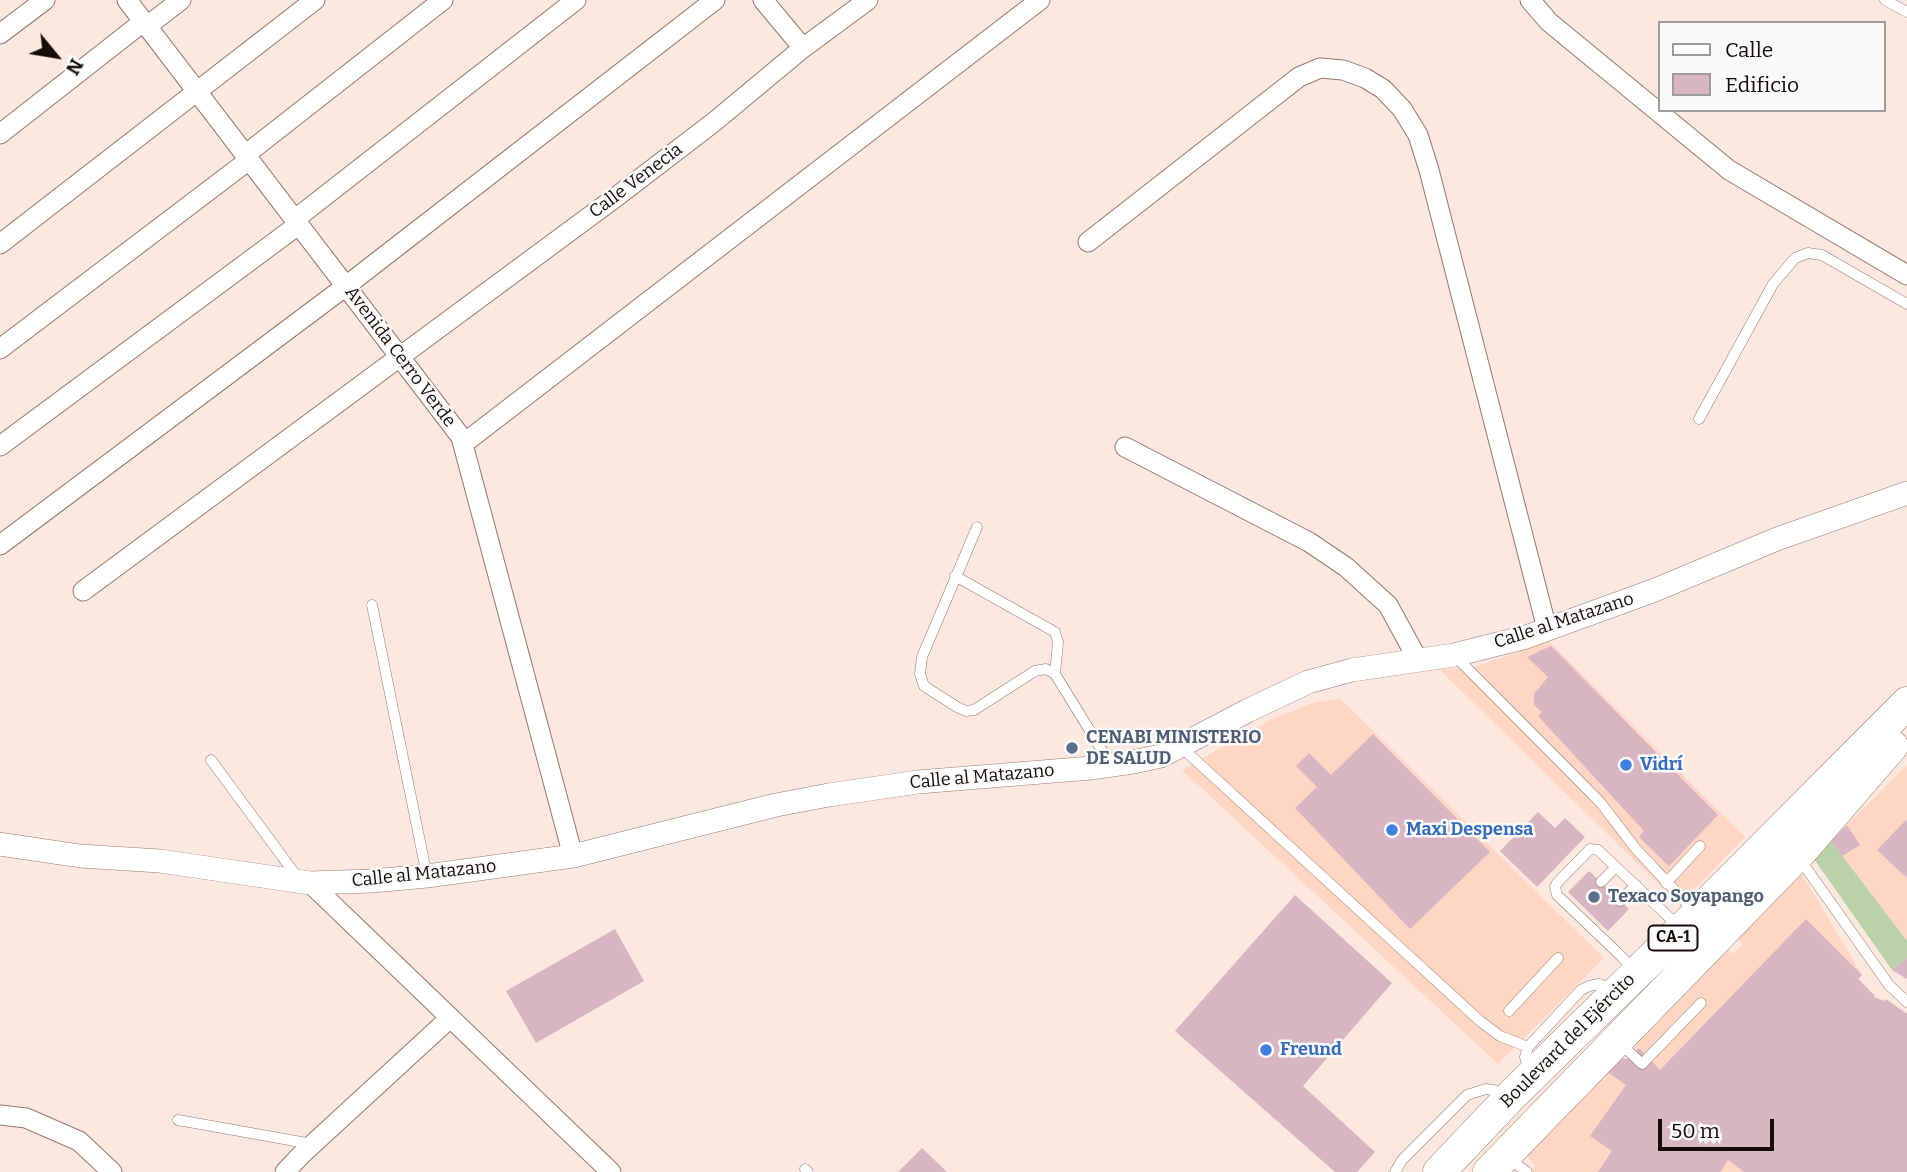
<!DOCTYPE html>
<html>
<head>
<meta charset="utf-8">
<style>
  body { margin:0 }
  #map { position:relative; width:1907px; height:1172px; overflow:hidden; background:#fce8df; font-family:Bitter,serif }
  canvas { display:block }
  .legend { position:absolute; left:1658px; top:21px; width:228px; height:91px; box-sizing:border-box; background:#fafafa; border:2px solid #9f9b99; margin:0; padding:9px 12px; list-style:none; font-size:21px; color:#160c07 }
  .legend li { display:flex; align-items:center; gap:14px; height:35px }
  .legend b { width:35px; border:2px solid #9f9b99 }
  .north { position:absolute; left:21px; top:21px; width:70px; height:70px; -webkit-text-stroke:5px #fafafa; paint-order:stroke; rotate:120deg; font-size:19px; font-weight:700; line-height:28px; text-align:center; color:#160c07 }
  .north::after { content:''; display:block; margin:auto; width:24px; height:32px; background:#160c07; clip-path:polygon(50% 0,100% 100%,50% 72%,0 100%) }
  .scale { position:absolute; left:1658px; top:1119px; width:116px; height:32px; box-sizing:border-box; border:4px solid #160c07; border-top:0; padding-left:9px; font-size:21px; line-height:24px; white-space:nowrap; color:#160c07; -webkit-text-stroke:5px #fafafa; paint-order:stroke }
</style>
</head>
<body>
<div id="map">
<canvas width="1907" height="1172"></canvas>
<ul class="legend">
<li><b style="height:9px;background:#fff"></b>Calle</li>
<li><b style="height:19px;background:#d7b5c2"></b>Edificio</li>
</ul>
<div class="north">N</div>
<div class="scale">50 m</div>
</div>
<script>
const ctx = document.querySelector('canvas').getContext('2d');
ctx.lineJoin = 'round';
function paint(path, color) {
  ctx.fillStyle = color;
  ctx.fill(path, 'evenodd');
}
function toPath(rows) {
  const path = new Path2D();
  for (const r of rows) {
    path.moveTo(r[0], r[1]);
    for (let i = 2; i < r.length; i += 2) path.lineTo(r[i], r[i + 1]);
  }
  return path;
}
function stroke(path, color, width, dash) {
  ctx.strokeStyle = color;
  ctx.lineWidth = width;
  ctx.lineCap = dash ? 'butt' : 'round';
  ctx.setLineDash(dash || []);
  ctx.stroke(path);
}
function label(font, color, halo, rows, align = 'center') {
  ctx.font = font + ' Bitter,serif';
  ctx.lineWidth = 5;
  ctx.setLineDash([]);
  ctx.textBaseline = 'middle';
  ctx.strokeStyle = halo;
  ctx.fillStyle = color;
  for (const [text, x, y, turn = 0] of rows) {
    ctx.save();
    ctx.translate(x, y);
    ctx.rotate((+turn || 0) * Math.PI / 180);
    ctx.textAlign = isNaN(turn) ? turn : align;
    if (halo) ctx.strokeText(text, 0, 0);
    ctx.fillText(text, 0, 0);
    ctx.restore();
  }
}
const built = toPath([
  [1549,641,1745,837,1680,905,1440,670,1475,667],
  [1341,699,1604,958,1498,1064,1182,770,1272,719,1316,702],
  [1907,765,1907,941,1831,841],
  [1801,873,1862,975,1859,979,1875,996,1792,1081,1744,1172,1531,1172,1535,1166,1525,1154,1606,1071,1628,1059,1637,1050,1635,1042,1727,948,1733,954,1743,944,1737,938]
]);
const green = toPath([
  [1831,841,1907,941,1907,958,1892,970,1814,859]
]);
const building = toPath([
  [1551,646,1718,815,1669,866,1639,837,1644,831,1538,716,1542,712,1534,705,1534,694,1548,677,1527,657],
  [1373,734,1490,852,1410,929,1295,808,1317,787,1296,766,1309,753,1331,775],
  [1538,812,1555,828,1565,818,1585,837,1537,887,1500,851],
  [1907,819,1907,878,1877,850],
  [1847,825,1860,845,1842,856,1831,841],
  [1589,871,1629,909,1608,931,1568,892],
  [1295,895,1392,983,1303,1086,1375,1152,1357,1172,1335,1172,1175,1031],
  [1806,919,1862,975,1858,979,1875,996,1874,997,1884,1001,1886,999,1907,1014,1907,1172,1744,1172,1728,1160,1720,1172,1598,1172,1612,1151,1590,1136,1626,1085,1606,1071,1620,1058,1628,1059,1639,1048,1660,1070],
  [615,929,644,981,536,1043,506,991],
  [1907,958,1907,979,1892,970],
  [922,1148,947,1172,898,1172]
]);
const service = toPath([
  [1885,0,1907,12],
  [1699,419,1773,284,1795,258,1808,253,1822,255,1907,304],
  [977,527,922,657,920,674,924,686,957,707,966,711,974,710,1035,671,1046,669,1055,674,1111,765],
  [955,576,1055,632,1058,642,1055,674],
  [372,605,427,876],
  [1454,655,1600,802,1636,849,1695,912],
  [1180,746,1480,1021,1500,1036,1528,1047],
  [211,760,298,878],
  [1799,858,1889,985,1907,1002],
  [1601,882,1616,867],
  [1666,883,1700,846],
  [1620,901,1636,885],
  [1630,973,1628,964,1622,957,1557,895,1555,887,1557,883,1590,849,1598,850,1674,922,1682,921],
  [1509,1011,1558,958],
  [1620,1043,1642,1064,1701,1003],
  [1529,1071,1525,1057,1528,1047,1581,990,1589,986,1599,984,1614,990],
  [178,1120,312,1144],
  [1508,1158,1527,1172],
  [805,1169,808,1172],
  [1395,1172,1402,1160,1467,1095,1486,1089,1506,1092]
]);
const minor = toPath([
  [127,0,461,437,573,856],
  [763,0,803,48],
  [1530,0,1549,22,1729,170,1907,275],
  [146,27,181,0],
  [0,34,45,0],
  [0,134,143,22],
  [245,155,443,0],
  [294,220,576,0],
  [1088,242,1299,77,1320,68,1343,70,1365,78,1383,89,1402,109,1418,135,1429,170,1547,629],
  [0,244,315,0],
  [0,349,249,160],
  [463,444,1040,0],
  [0,446,298,225],
  [1125,447,1309,542,1346,567,1388,605,1418,660],
  [0,545,346,286,715,0],
  [83,591,616,197,714,122,803,48,868,0],
  [310,883,611,1172],
  [0,1115,26,1118,79,1141,112,1172],
  [285,1172,302,1154,450,1018]
]);
const tertiary = toPath([
  [0,844,80,856,160,861,310,883,372,881,427,876,573,856,776,805,829,795,918,782,1091,768,1133,762,1161,756,1247,711,1308,682,1352,670,1454,655,1526,637,1655,590,1777,539,1907,493]
]);
const trunk = toPath([
  [1439,1172,1513,1094,1697,914,1907,703],
  [1489,1172,1803,849,1892,746]
]);
const markers = [
  [1072,748,7,"#5c6f8a"],
  [1626,765,7,"#3f7fe0"],
  [1392,830,7,"#3f7fe0"],
  [1594,897,7,"#5c6f8a"],
  [1266,1050,7,"#3f7fe0"]
];
const shields = [
  [1673,938,49]
];
const shieldNames = [
  ["CA-1",1673,938]
];
const streetNames = [
  ["Calle Venecia",636,181,-37],
  ["Avenida Cerro Verde",400,357,53],
  ["Calle al Matazano",1564,621,-18],
  ["Calle al Matazano",982,777,-5],
  ["Calle al Matazano",424,874,-6],
  ["Boulevard del Ejército",1568,1041,-45]
];
const serviceNames = [
  ["CENABI MINISTERIO",1086,738],
  ["DE SALUD",1086,759],
  ["Texaco Soyapango",1608,897]
];
const shopNames = [
  ["Vidrí",1640,765],
  ["Maxi Despensa",1406,830],
  ["Freund",1280,1050]
];
paint(built, '#ffd6c3');
paint(green, '#bad1a9');
paint(building, '#d7b5c2');
stroke(service, '#957869', 11);
stroke(minor, '#957869', 21);
stroke(tertiary, '#957869', 24);
stroke(trunk, '#957869', 33);
stroke(service, '#fff', 10);
stroke(minor, '#fff', 19);
stroke(tertiary, '#fff', 23);
stroke(trunk, '#fff', 32);
for (const [x, y, r, color] of markers) {
  const dot = new Path2D();
  dot.arc(x, y, r, 0, 2 * Math.PI);
  ctx.fillStyle = color;
  ctx.fill(dot);
  stroke(dot, '#fafafa', 2.5);
}
for (const [x, y, w] of shields) {
  const box = new Path2D();
  box.roundRect(x - w / 2, y - 12.5, w, 25, 5);
  ctx.fillStyle = '#fafafa';
  ctx.fill(box);
  stroke(box, '#160c07', 2);
}
label('bold 16px', '#160c07', null, shieldNames);
label('18px', '#160c07', '#fafafa', streetNames);
label('bold 18px', '#4e5e75', '#fafafa', serviceNames, 'left');
label('bold 18px', '#366cbe', '#fafafa', shopNames, 'left');
</script>
</body>
</html>
